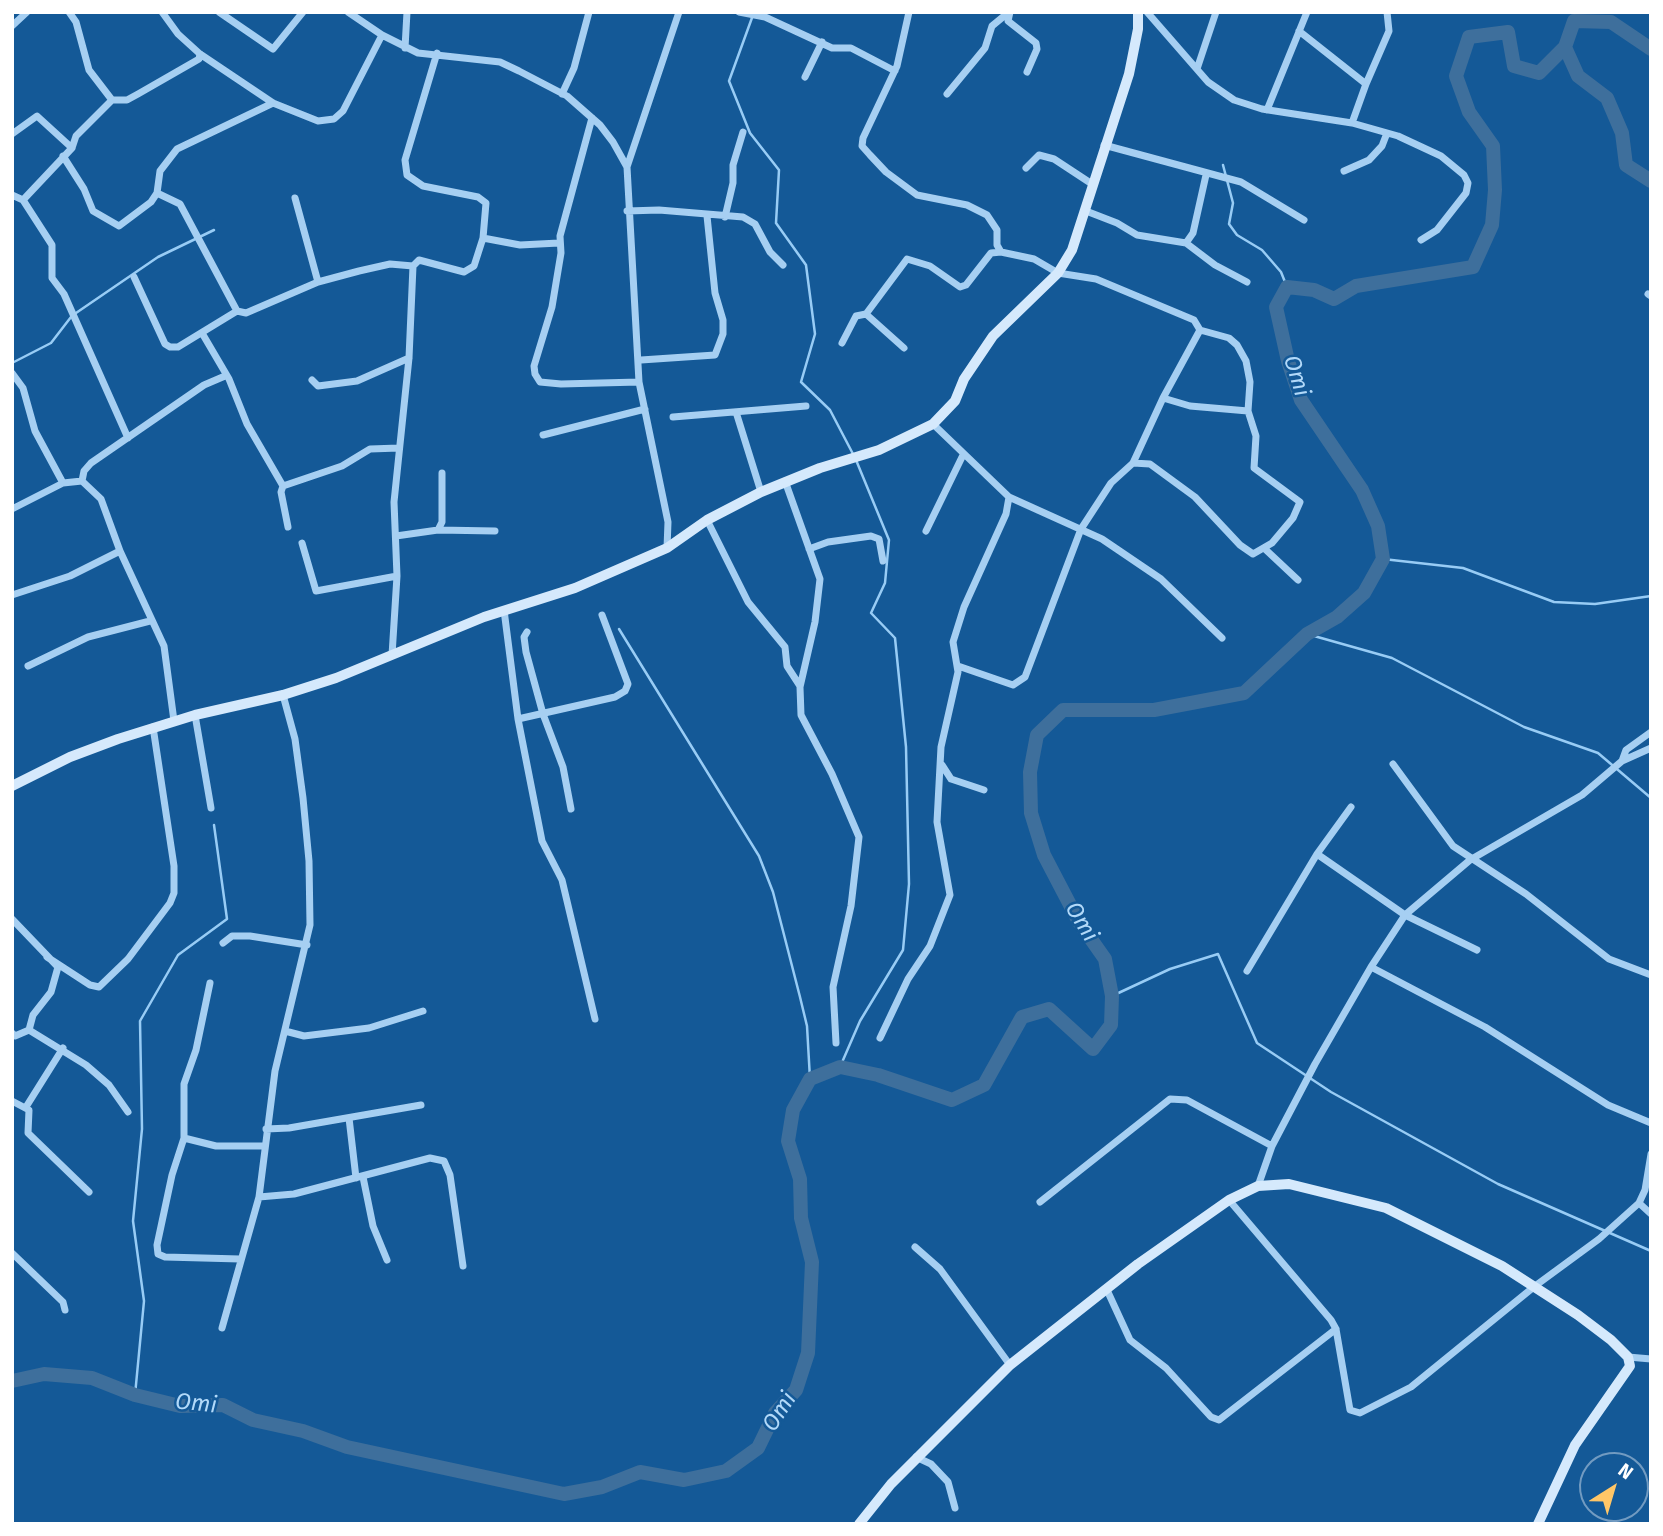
<!DOCTYPE html>
<html>
<head>
<meta charset="utf-8">
<style>
  body { margin:0 }
  #map { position:relative; width:1663px; height:1536px; overflow:hidden; background:#145997; font-family:"Fira Sans",sans-serif }
  canvas { display:block }
  .frame { position:absolute; inset:0; border:14px solid #fff; pointer-events:none }
  .north { position:absolute; left:1579px; top:1452px; width:70px; height:70px; box-sizing:border-box; background:#145997; border:2px solid #729bc1; border-radius:50%; rotate:37deg; font-size:19px; font-weight:700; line-height:28px; text-align:center; color:#fff }
  .north::after { content:''; display:block; margin:auto; width:24px; height:32px; background:#ffc667; clip-path:polygon(50% 0,100% 100%,50% 72%,0 100%) }
</style>
</head>
<body>
<div id="map">
<canvas width="1663" height="1536"></canvas>
<div class="frame"></div>
<div class="north">N</div>
</div>
<script>
const ctx = document.querySelector('canvas').getContext('2d');
ctx.lineJoin = 'round';
function toPath(rows) {
  const path = new Path2D();
  for (const r of rows) {
    path.moveTo(r[0], r[1]);
    for (let i = 2; i < r.length; i += 2) path.lineTo(r[i], r[i + 1]);
  }
  return path;
}
function stroke(path, color, width, dash) {
  ctx.strokeStyle = color;
  ctx.lineWidth = width;
  ctx.lineCap = dash ? 'butt' : 'round';
  ctx.setLineDash(dash || []);
  ctx.stroke(path);
}
function label(font, color, halo, rows, align = 'center') {
  ctx.font = font + ' "Fira Sans",sans-serif';
  ctx.lineWidth = 5;
  ctx.setLineDash([]);
  ctx.textBaseline = 'middle';
  ctx.strokeStyle = halo;
  ctx.fillStyle = color;
  for (const [text, x, y, turn = 0] of rows) {
    ctx.save();
    ctx.translate(x, y);
    ctx.rotate((+turn || 0) * Math.PI / 180);
    ctx.textAlign = isNaN(turn) ? turn : align;
    if (halo) ctx.strokeText(text, 0, 0);
    ctx.fillText(text, 0, 0);
    ctx.restore();
  }
}
const stream = toPath([
  [753,15,729,81,750,133,779,170,776,223,806,265,815,334,801,382,830,410,853,454],
  [1223,165,1233,203,1229,224,1237,235,1262,250,1281,272,1287,287],
  [76,313,158,257,214,230],
  [12,363,51,343,71,317],
  [1383,559,1463,568,1554,602,1595,604,1651,596],
  [619,629,759,856,773,892,800,997,807,1026,810,1079],
  [1307,634,1392,658,1524,727,1598,753,1651,798],
  [1112,996,1170,969,1218,954,1257,1043,1331,1092,1498,1184,1651,1251],
  [840,1067,860,1021,903,950,909,884,906,747,895,638,871,613,885,583,889,540,856,460],
  [135,1395,144,1301,133,1221,142,1129,140,1021,178,955,227,919,214,825]
]);
const river = toPath([
  [1565,47,1578,76,1607,98,1622,133,1626,165,1651,181],
  [12,1381,44,1374,92,1378,135,1395,180,1406,223,1405,253,1420,303,1431,347,1447,564,1494,602,1487,640,1472,684,1480,726,1471,758,1448,775,1413,796,1390,808,1353,812,1262,801,1218,800,1179,788,1141,793,1110,810,1079,840,1067,878,1075,952,1100,984,1085,1022,1017,1049,1009,1093,1049,1111,1025,1112,996,1105,959,1079,922,1044,855,1031,813,1030,772,1037,735,1063,710,1154,710,1244,693,1307,634,1337,617,1364,593,1383,559,1378,526,1362,490,1301,400,1288,361,1276,307,1287,287,1314,290,1334,299,1356,286,1473,267,1492,225,1495,190,1493,146,1469,112,1456,76,1469,37,1508,32,1514,66,1539,73,1565,47,1574,21,1611,22,1651,49]
]);
const street = toPath([
  [69,12,76,22,89,70,112,100,127,100,138,94,199,59,200,54],
  [162,12,178,34,200,54,273,103,318,121,334,119,343,111,382,35],
  [219,12,273,49,303,12],
  [348,12,382,35,418,53,500,62,519,71,567,96,600,125,613,142,627,167,639,382,668,522,667,548],
  [739,12,765,17,832,48,851,48,895,71],
  [909,12,897,66,863,138,862,146,870,155,886,172,917,195,967,205,987,215,997,230,997,245,1001,252,1034,259,1058,273,1096,279,1194,320,1200,330,1163,398,1133,463,1111,483,1081,529,1025,677,1013,685,958,666],
  [1010,12,1008,21,1036,43,1037,49,1027,72],
  [1147,12,1208,82,1234,100,1262,109,1352,123,1398,136,1441,156,1464,175,1468,183,1466,193,1437,230,1421,240],
  [12,26,27,12],
  [1299,31,1366,84,1352,123],
  [405,48,407,12],
  [1197,69,1216,12],
  [805,77,822,42],
  [1366,84,1389,31,1387,12],
  [562,94,574,68,589,12],
  [947,94,985,48,992,26,1009,12],
  [1267,110,1307,12],
  [592,118,560,236,561,253,552,307,534,366,535,374,540,382,561,384,639,382],
  [12,134,37,116,72,148],
  [1104,145,1241,182,1304,220],
  [63,156,84,189,93,211,119,226,151,202,157,193,160,171,177,149,273,103],
  [627,167,679,12],
  [1026,168,1039,155,1054,159,1092,184],
  [1344,171,1369,160,1382,146,1387,133],
  [157,193,180,204,237,311],
  [12,195,23,200,52,245,52,278,64,294,128,438],
  [295,198,318,282],
  [23,200,72,148,76,136,112,100],
  [627,211,659,210,743,217,755,224,770,252,783,265],
  [1086,211,1117,223,1137,235,1186,243,1193,233,1206,175],
  [725,217,733,183,733,165,743,132],
  [483,238,520,245,559,243],
  [1186,243,1215,265,1247,282],
  [134,277,165,344,170,347,178,347,237,311,246,313,318,282,359,271,390,264,413,266,419,260,464,272,474,266,483,238,486,203,478,197,423,186,407,175,405,160,437,53],
  [1648,294,1651,296],
  [866,314,904,348],
  [1200,330,1229,338,1237,345,1246,361,1250,382,1248,411],
  [202,333,229,379,247,424,283,486,342,466,370,449,399,448],
  [842,343,856,316,866,314,907,259,930,266,960,287,966,285,991,253,1001,252],
  [641,360,715,355,723,334,723,320,715,293,707,216],
  [12,373,23,388,35,431,63,483,82,481,101,499,120,551,164,646,174,721],
  [312,380,318,386,357,381,409,358],
  [736,412,761,492],
  [673,417,806,406],
  [933,424,1009,497,1102,539,1161,579,1222,638],
  [543,435,645,409],
  [1133,463,1150,464,1195,497,1240,545,1253,554,1272,543,1293,518,1300,502,1254,468,1256,436,1248,411,1190,406,1163,398],
  [82,481,84,471,91,463,204,385,225,376],
  [785,481,820,579,815,622,800,687,801,715,832,774,859,837,851,906,833,987,836,1043],
  [283,486,281,492,288,527],
  [12,509,63,483],
  [707,520,748,602,785,647,787,666,800,686],
  [438,530,442,522,442,473],
  [926,531,963,455],
  [396,536,438,530,495,531],
  [302,543,316,591,397,576],
  [809,549,828,542,871,536,879,539,883,561],
  [1265,549,1298,580],
  [12,595,70,576,120,551],
  [504,610,518,719,542,841,562,880,595,1019],
  [527,632,524,637,526,652,543,714,563,767,571,809],
  [392,655,397,576,394,502,409,358,413,266],
  [28,666,88,637,150,621],
  [195,715,211,808],
  [518,719,615,697,625,691,628,684,602,615],
  [1622,761,1626,750,1651,732],
  [1393,764,1453,846,1526,894,1609,959,1651,975],
  [942,765,951,779,984,790],
  [1317,854,1405,915,1477,950],
  [12,919,58,967,51,992,33,1015,29,1030,86,1065,109,1085,128,1112],
  [223,943,232,936,250,936,307,945],
  [47,957,90,985,99,987,128,959,170,903,174,893,174,866,153,727],
  [1371,967,1485,1027,1608,1105,1651,1123],
  [1247,971,1317,854,1351,807],
  [210,983,196,1050,184,1084,184,1138,172,1175,157,1245,158,1254,165,1257,240,1259],
  [285,1031,304,1036,369,1028,423,1011],
  [12,1033,15,1036,29,1030],
  [880,1038,908,979,930,946,950,895,937,822,941,747,958,672,953,642,964,607,1006,514,1009,497],
  [12,1101,29,1110,28,1133,89,1192],
  [26,1107,63,1048],
  [349,1118,356,1178],
  [266,1129,289,1128,421,1105],
  [184,1138,216,1146,264,1146],
  [363,1177,373,1226,387,1260],
  [1258,1186,1272,1146,1315,1064,1371,967,1405,915,1470,860,1582,795,1622,761,1651,748],
  [259,1197,294,1194,430,1158,444,1161,450,1175,463,1266],
  [1229,1200,1331,1320,1336,1329,1350,1410,1360,1413,1411,1387,1535,1286,1599,1239,1639,1203,1645,1190,1651,1154],
  [1040,1202,1170,1099,1187,1100,1272,1146],
  [1639,1203,1651,1214],
  [915,1247,940,1269,1010,1365],
  [12,1253,63,1302,65,1310],
  [1107,1290,1130,1340,1166,1368,1211,1417,1219,1420,1336,1329],
  [222,1328,259,1197,275,1071,310,925,309,861,303,798,295,739,283,695],
  [1628,1357,1651,1359],
  [916,1457,931,1464,948,1482,955,1508]
]);
const secondary = toPath([
  [12,786,70,757,118,739,195,715,283,695,336,678,484,617,575,588,667,548,707,520,761,492,820,468,879,450,933,424,955,401,964,379,993,336,1058,273,1072,250,1129,74,1138,29,1138,12],
  [859,1524,891,1484,1010,1365,1138,1264,1229,1200,1258,1186,1289,1184,1386,1208,1502,1266,1578,1315,1611,1340,1628,1357,1630,1366,1575,1445,1538,1524]
]);
const waterNames = [
  ["Omi",1296,376,73],
  ["Omi",1081,922,59],
  ["Omi",196,1404,6],
  ["Omi",780,1412,-57]
];
stroke(stream, '#98ccf5', 2.5);
stroke(river, '#3e6f9c', 14);
stroke(street, '#a6cff2', 7);
stroke(secondary, '#d5e9fc', 10);
label('italic 23px', '#b2d9f9', '#145997', waterNames);
</script>
</body>
</html>
